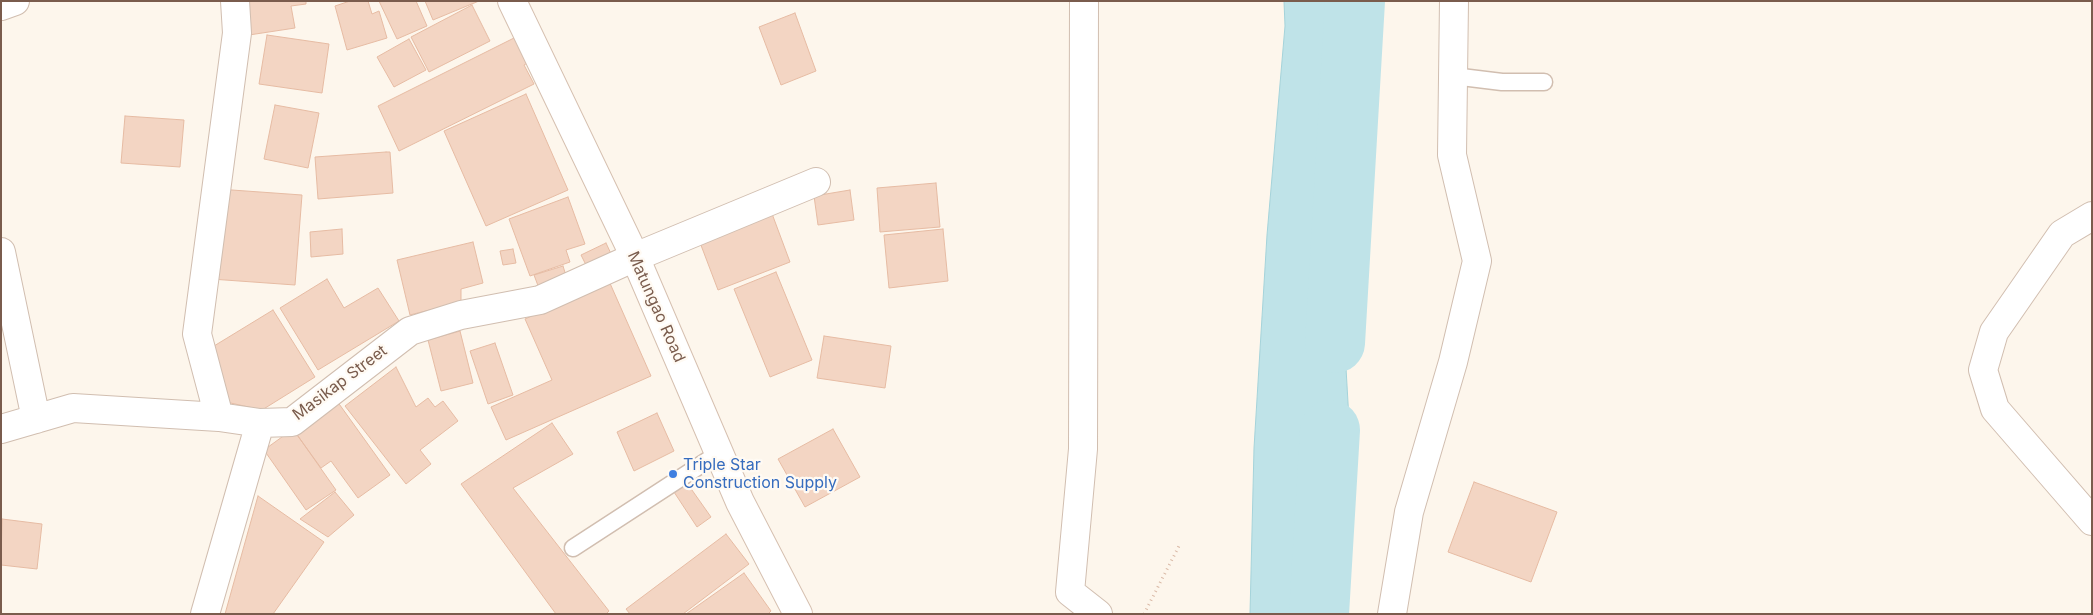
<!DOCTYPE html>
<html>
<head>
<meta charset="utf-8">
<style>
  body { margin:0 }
  #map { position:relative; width:2093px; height:615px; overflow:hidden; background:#fdf6ec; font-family:Inter,sans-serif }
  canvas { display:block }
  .frame { position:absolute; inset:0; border:2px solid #7a5c4d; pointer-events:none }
</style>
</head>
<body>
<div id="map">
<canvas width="2093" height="615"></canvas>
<div class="frame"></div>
</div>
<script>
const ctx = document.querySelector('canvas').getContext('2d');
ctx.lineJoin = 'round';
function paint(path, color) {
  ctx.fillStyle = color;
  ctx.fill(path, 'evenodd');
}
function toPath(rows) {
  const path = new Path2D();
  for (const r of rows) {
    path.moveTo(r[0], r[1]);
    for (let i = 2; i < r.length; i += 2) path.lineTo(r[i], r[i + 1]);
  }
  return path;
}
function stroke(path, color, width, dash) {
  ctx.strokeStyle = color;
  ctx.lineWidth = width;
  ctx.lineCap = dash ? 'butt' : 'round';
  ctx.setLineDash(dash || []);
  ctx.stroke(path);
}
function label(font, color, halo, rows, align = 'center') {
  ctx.font = font + ' Inter,sans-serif';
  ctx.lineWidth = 4.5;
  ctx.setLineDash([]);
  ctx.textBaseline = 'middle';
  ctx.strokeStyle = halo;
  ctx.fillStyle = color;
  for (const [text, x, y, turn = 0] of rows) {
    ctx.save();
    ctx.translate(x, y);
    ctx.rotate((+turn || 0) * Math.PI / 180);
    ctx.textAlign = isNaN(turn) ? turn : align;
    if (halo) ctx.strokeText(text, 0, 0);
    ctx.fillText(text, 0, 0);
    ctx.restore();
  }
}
const water = toPath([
  [1284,1,1349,1,1331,107,1349,420,1299,614,1250,614,1254,448,1267,235,1285,26,1284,1]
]);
const river = toPath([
  [1335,343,1355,1],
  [1319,614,1330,430]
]);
const building = toPath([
  [244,1,306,1,306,4,291,6,295,28,249,35,244,1],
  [350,1,368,1,372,14,379,11,387,38,347,50,335,6,350,1],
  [379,1,416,1,427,26,397,39,379,1],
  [425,1,479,1,433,20,425,1],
  [472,5,490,41,429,72,411,37,472,5],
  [795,13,816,71,781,85,759,27,795,13],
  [267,35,329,44,322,93,259,84,267,35],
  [516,37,529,62,524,65,534,84,399,151,378,106,516,37],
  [409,39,426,70,394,87,377,57,409,39],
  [526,94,568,190,486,226,444,131,526,94],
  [275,105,319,113,308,168,264,159,275,105],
  [125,116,184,120,180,167,121,163,125,116],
  [386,152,390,152,393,193,318,199,315,157,386,152],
  [936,183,940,227,880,232,877,188,936,183],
  [218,189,302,195,295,285,211,279,218,189],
  [850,190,854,220,818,225,814,196,850,190],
  [568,197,585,244,566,250,570,262,530,276,509,219,568,197],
  [771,211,790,262,718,290,699,240,771,211],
  [342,229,343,254,311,257,310,232,342,229],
  [943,229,948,281,889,288,884,235,943,229],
  [473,242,483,283,461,289,461,302,410,315,397,260,473,242],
  [606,243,613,258,588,269,581,255,606,243],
  [513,249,516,263,503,265,500,251,513,249],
  [563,266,568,282,540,291,534,275,563,266],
  [776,272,812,360,770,377,734,289,776,272],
  [327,279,344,308,378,288,399,321,318,370,280,308,327,279],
  [609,281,651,376,506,440,491,407,552,380,525,319,609,281],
  [273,310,315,377,262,410,226,402,214,346,273,310],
  [460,331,473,383,441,391,428,340,460,331],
  [824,336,891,346,885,388,817,378,824,336],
  [495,343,513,395,488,404,470,351,495,343],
  [396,367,416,407,428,398,435,407,443,401,458,421,420,450,431,464,406,484,345,406,396,367],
  [337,401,390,475,358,498,331,461,321,468,295,432,337,401],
  [657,413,674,451,634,471,617,432,657,413],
  [552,423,573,454,513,488,609,611,606,614,556,614,461,484,552,423],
  [293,429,336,490,306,510,264,450,293,429],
  [833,429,860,477,805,507,778,459,833,429],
  [1474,482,1557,512,1531,582,1448,552,1474,482],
  [687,483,711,517,697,527,674,492,687,483],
  [335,492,354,515,328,537,300,519,335,492],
  [258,496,324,542,273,614,225,614,258,496],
  [2,519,42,524,37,569,1,565,2,519],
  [726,534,749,564,683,614,630,614,626,609,726,534],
  [744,573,771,611,768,614,686,614,744,573]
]);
const path = toPath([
  [1144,614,1179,546]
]);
const service = toPath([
  [1453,76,1502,82,1544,82],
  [573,548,719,453]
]);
const minor = toPath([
  [1084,1,1083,449,1070,592,1098,614],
  [1,6,15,1],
  [2092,216,2062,234,1994,332,1983,370,1995,409,2092,521],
  [1,252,36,419],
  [219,417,197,334,237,33,235,1],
  [1,429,73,408,219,417,260,423,292,422,410,331,461,315,540,300,635,257,816,182],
  [205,614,260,423],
  [1392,614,1409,512,1453,362,1477,261,1452,155,1454,1]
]);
const secondary = toPath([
  [512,1,635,257,740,502,798,614]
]);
const markers = [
  [673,474,5,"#3f7fe0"]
];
const streetNames = [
  ["Matungao Road",656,307,66],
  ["Masikap Street",340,383,-37]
];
const shopNames = [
  ["Triple Star",683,465],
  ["Construction Supply",683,483]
];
paint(water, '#bfe3e8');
stroke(water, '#a5d3da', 1);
stroke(river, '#bfe3e8', 60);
paint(building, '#f3d5c3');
stroke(building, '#e6bba3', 1);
stroke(service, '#d1beb0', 19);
stroke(minor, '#d1beb0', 30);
stroke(secondary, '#d6c0b0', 30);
stroke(path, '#d9b8a5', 3, [1, 4]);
stroke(service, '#fff', 16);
stroke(minor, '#fff', 28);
stroke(secondary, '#fff', 28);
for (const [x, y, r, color] of markers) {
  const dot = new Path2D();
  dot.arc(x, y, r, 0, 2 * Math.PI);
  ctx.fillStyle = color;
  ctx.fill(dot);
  stroke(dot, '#fffaf3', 2);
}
label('16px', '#7a5c4d', '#fffaf3', streetNames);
label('16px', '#366cbe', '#fffaf3', shopNames, 'left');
</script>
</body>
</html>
